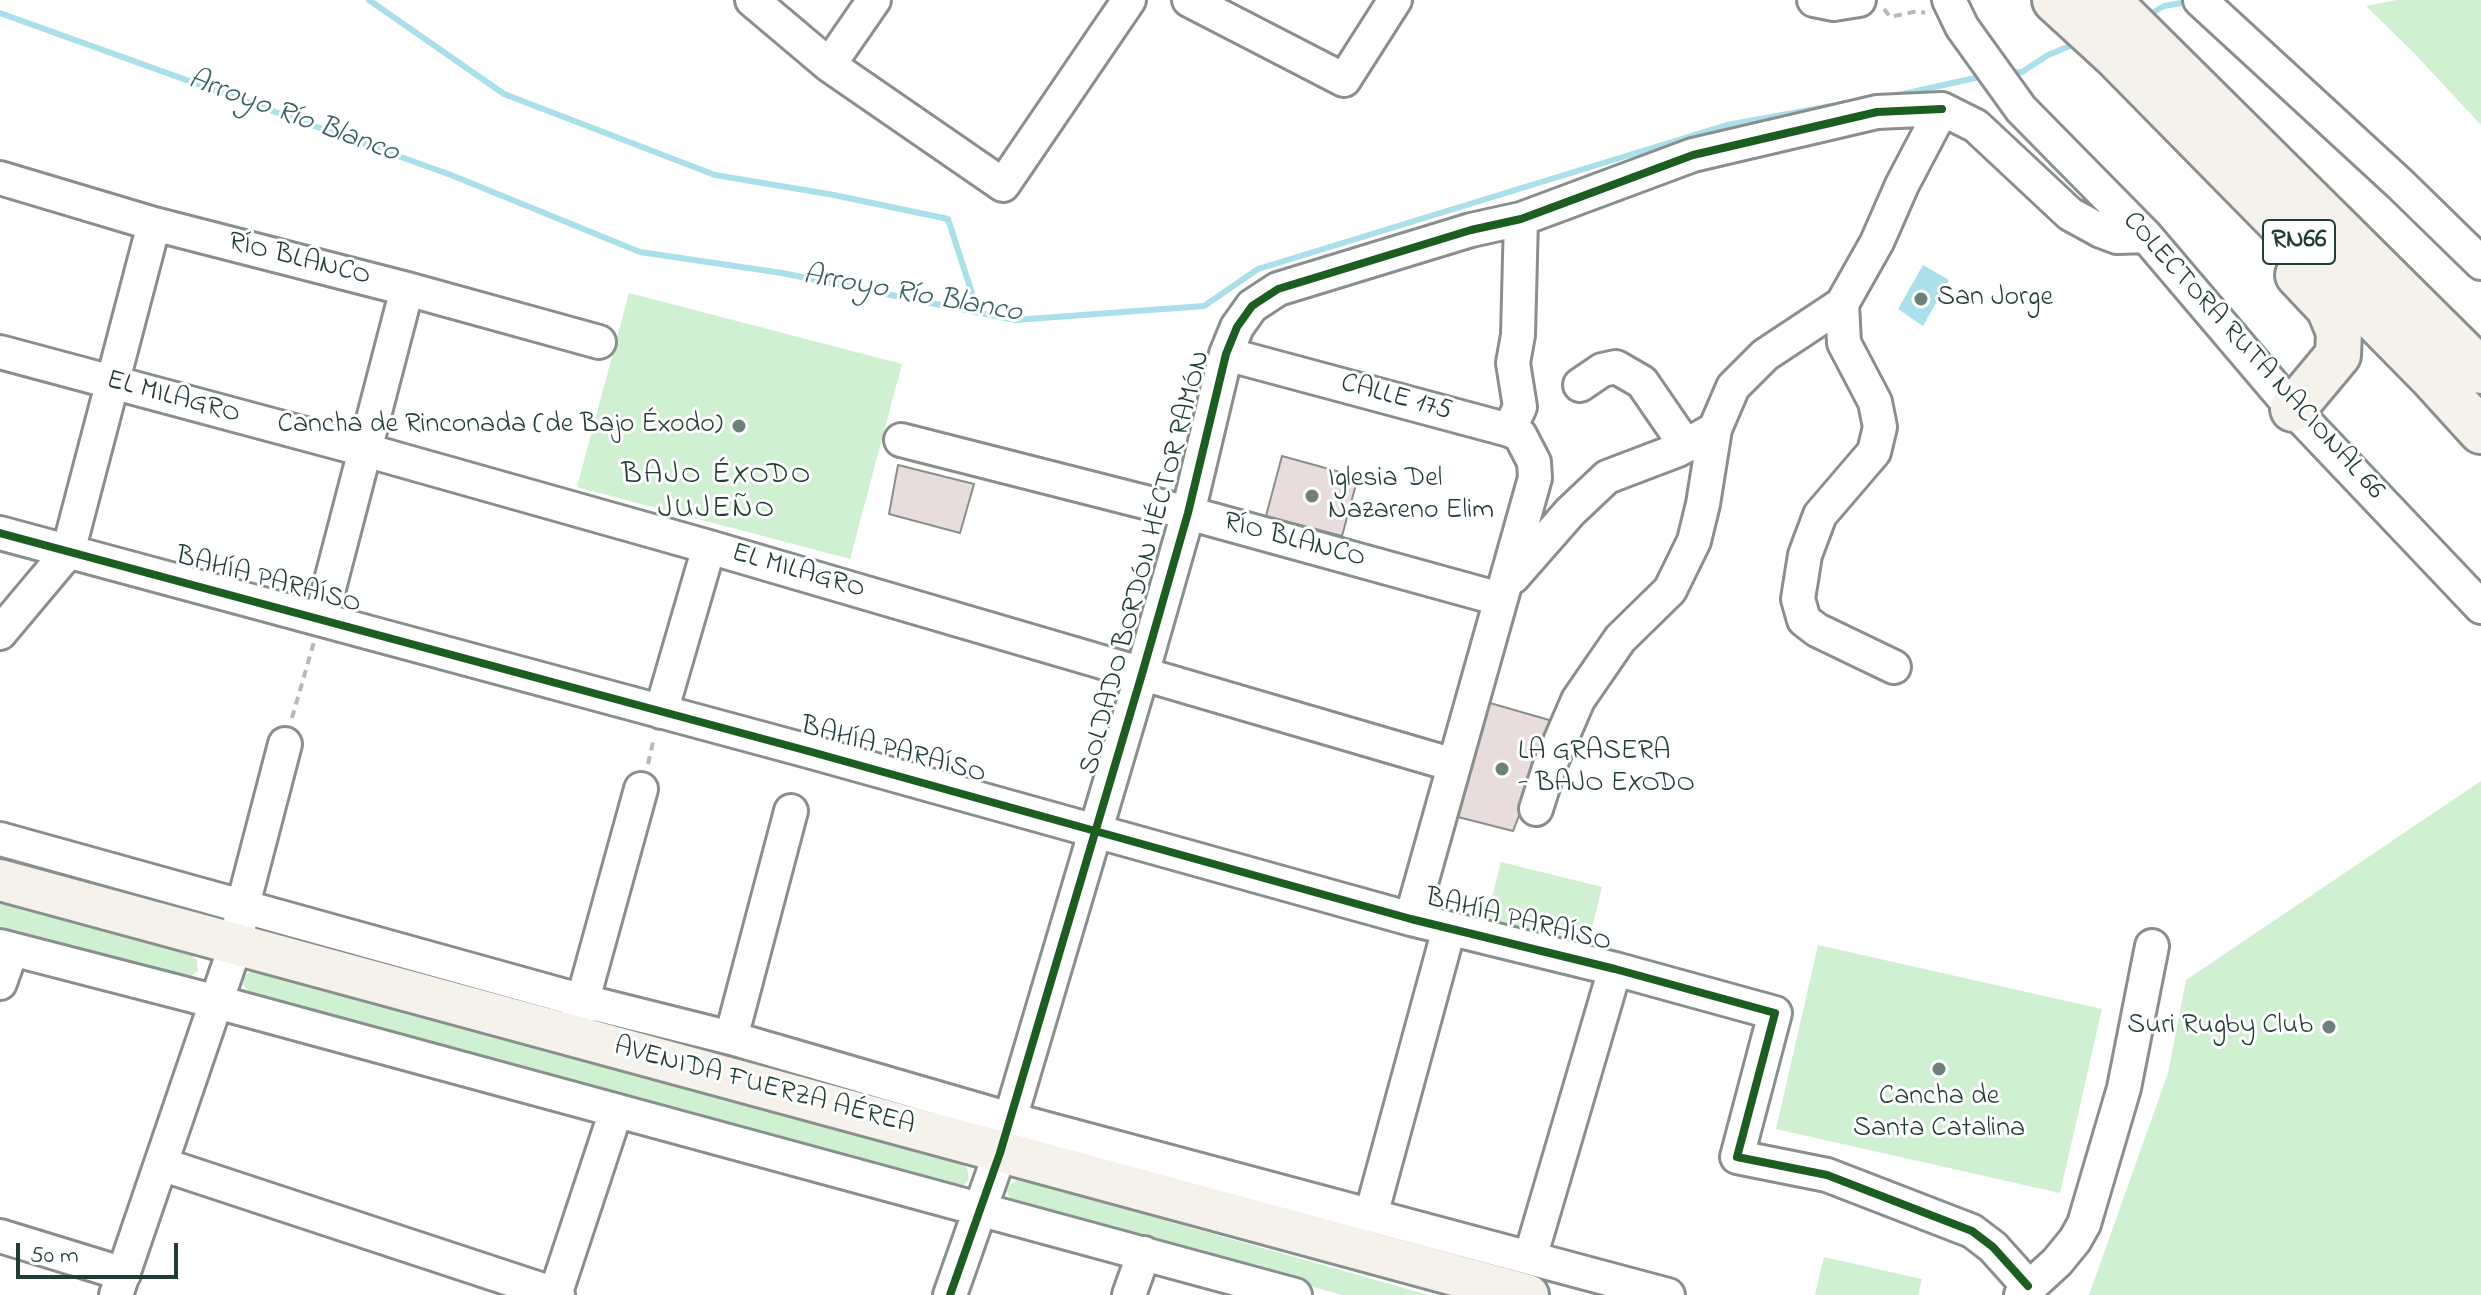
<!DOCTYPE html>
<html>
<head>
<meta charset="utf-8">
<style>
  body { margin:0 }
  #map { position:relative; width:2481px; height:1295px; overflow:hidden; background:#fff; font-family:"Indie Flower",sans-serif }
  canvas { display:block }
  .scale { position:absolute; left:16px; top:1243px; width:162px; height:36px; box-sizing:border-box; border:4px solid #1f3d34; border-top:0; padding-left:10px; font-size:24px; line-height:28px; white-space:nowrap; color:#1f3d34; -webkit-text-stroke:6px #fff; paint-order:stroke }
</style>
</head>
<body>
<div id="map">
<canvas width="2481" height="1295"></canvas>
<div class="scale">50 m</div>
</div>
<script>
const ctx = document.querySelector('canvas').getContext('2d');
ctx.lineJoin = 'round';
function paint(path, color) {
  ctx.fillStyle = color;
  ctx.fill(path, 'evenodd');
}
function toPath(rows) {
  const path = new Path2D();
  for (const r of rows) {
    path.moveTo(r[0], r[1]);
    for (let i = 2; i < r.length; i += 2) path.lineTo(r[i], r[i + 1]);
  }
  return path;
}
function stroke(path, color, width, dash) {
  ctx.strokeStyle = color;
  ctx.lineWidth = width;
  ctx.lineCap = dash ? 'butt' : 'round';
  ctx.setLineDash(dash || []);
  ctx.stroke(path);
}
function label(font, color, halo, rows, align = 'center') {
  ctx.font = font + ' "Indie Flower",sans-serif';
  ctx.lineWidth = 6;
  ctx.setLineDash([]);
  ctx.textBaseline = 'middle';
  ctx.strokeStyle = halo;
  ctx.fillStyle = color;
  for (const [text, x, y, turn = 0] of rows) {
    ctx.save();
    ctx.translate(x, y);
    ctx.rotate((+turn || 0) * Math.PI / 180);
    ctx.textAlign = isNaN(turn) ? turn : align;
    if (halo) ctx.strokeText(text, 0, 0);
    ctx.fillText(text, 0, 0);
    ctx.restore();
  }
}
const green = toPath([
  [2397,0,2481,0,2481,125,2412,51,2366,6],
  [629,293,902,364,850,559,577,487],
  [2481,781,2481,1295,2089,1295,2168,1073,2186,980],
  [1501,862,1602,887,1588,943,1487,918],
  [0,902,191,955,197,960,198,971,188,978,0,926],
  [1818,945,2102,1009,2060,1193,1776,1129],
  [257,969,961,1164,967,1168,969,1179,963,1186,953,1186,250,992,243,985,244,975],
  [1017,1180,1022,1180,1429,1295,1342,1295,1015,1203,1008,1195,1007,1191,1009,1185],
  [1824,1257,1922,1279,1918,1295,1815,1295]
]);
const water = toPath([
  [1923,265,1949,280,1923,326,1898,309]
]);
const stream = toPath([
  [369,0,504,94,715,175,834,195,948,219,978,312],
  [0,13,451,175,640,252,782,273,1015,320,1204,306,1258,269,1727,125,1831,106],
  [2147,16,2164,6,2193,1],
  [2007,73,2022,72,2048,55,2077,43],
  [1894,96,1984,76]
]);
const building = toPath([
  [1282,456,1358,477,1342,536,1266,516,1282,456],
  [898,465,974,484,960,533,889,514,898,465],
  [1490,703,1556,722,1513,831,1450,815,1490,703]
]);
const path = toPath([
  [1884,9,1890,17,1918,11,1925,13],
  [292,718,314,642],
  [648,764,654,738]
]);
const minor = toPath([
  [752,0,829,65,1003,185,1129,0],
  [1189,0,1344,80,1395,0],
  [1814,0,1834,4,1859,0],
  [1949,0,1962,27,2021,109,2146,236,2293,409,2481,607],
  [2200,0,2400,184,2481,263],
  [829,65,874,0],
  [0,178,154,224,407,289,599,342],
  [1842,304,1844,343,1875,402,1880,427,1874,452,1820,515,1805,555,1798,599,1804,620,1817,630,1894,667],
  [0,352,365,450,709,547,1454,765],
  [1226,354,1509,430,1520,435,1534,462,1535,478,1411,919],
  [1580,385,1602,370,1616,367,1642,382,1686,446],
  [1509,430,1520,407,1513,363,1518,335,1521,219],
  [901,440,1188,513,1500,599],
  [0,533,808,751,1411,919,1615,969,1775,1013,1737,1157,1827,1175,1972,1231,1993,1247,2028,1286],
  [1513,577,1570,512,1607,477,1678,450,1715,429],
  [321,619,407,289],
  [0,633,68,552,154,224],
  [661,712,709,547],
  [1536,809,1550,765,1578,700,1620,639,1670,590,1694,541,1703,504,1715,429,1733,387,1765,355,1842,304,1877,242,1902,185,1942,109],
  [0,839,583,1001,731,1038,1010,1119,1668,1295],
  [0,946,217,1002,1295,1295],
  [0,983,12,949],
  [577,1021,641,789],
  [731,1038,791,811],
  [161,1164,558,1295],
  [1371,1215,1449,929],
  [0,1236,124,1274],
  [1530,1258,1615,969],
  [116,1295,236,944,243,905,285,744],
  [555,1295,616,1111],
  [950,1295,1000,1153,1142,674,1188,513,1226,354,1237,327,1252,306,1278,289,1471,230,1521,219,1693,155,1877,112,1942,109,1976,126,2070,214,2101,231,2117,237,2146,236],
  [1129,1295,1144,1253],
  [2021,1295,2057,1262,2075,1240,2084,1224,2124,1088,2152,946]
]);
const major = toPath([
  [0,880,1528,1295]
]);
const highway = toPath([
  [2055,0,2115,55,2431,376,2481,431],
  [2107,0,2481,371],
  [2293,409,2338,355,2339,332,2329,308,2298,275]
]);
const cycleway = toPath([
  [0,533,808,751,1411,919,1615,969,1775,1013,1737,1157,1827,1175,1972,1231,1993,1247,2028,1286],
  [950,1295,1000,1153,1142,674,1188,513,1226,354,1237,327,1252,306,1278,289,1471,230,1521,219,1693,155,1877,112,1942,109]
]);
const markers = [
  [1921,299,8,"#6d817b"],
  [739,426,8,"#6d817b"],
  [1312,496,8,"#6d817b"],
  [1502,769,8,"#6d817b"],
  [2329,1027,8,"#6d817b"],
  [1939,1069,8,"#6d817b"]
];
const shields = [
  [2299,242,72]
];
const shieldNames = [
  ["RN66",2299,242]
];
const streetNames = [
  ["RÍO BLANCO",299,261,14],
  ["COLECTORA RUTA NACIONAL 66",2252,357,48],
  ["EL MILAGRO",173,399,15],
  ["CALLE 175",1396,399,15],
  ["RÍO BLANCO",1294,542,15],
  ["SOLDADO BORDÓN HÉCTOR RAMÓN",1147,563,-75],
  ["EL MILAGRO",798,573,16],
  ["BAHÍA PARAÍSO",268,582,15],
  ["BAHÍA PARAÍSO",893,752,15],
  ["BAHÍA PARAÍSO",1518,922,14],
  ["AVENIDA FUERZA AÉREA",764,1088,15]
];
const poiNames = [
  ["San Jorge",1937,299],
  ["Cancha de Rinconada (de Bajo Éxodo)",723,426,"right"],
  ["Iglesia Del",1328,480],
  ["Nazareno Elim",1328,512],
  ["LA GRASERA",1518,753],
  ["- BAJO EXODO",1518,785],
  ["Suri Rugby Club",2313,1027,"right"],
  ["Cancha de",1939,1098,"center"],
  ["Santa Catalina",1939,1130,"center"]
];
const waterNames = [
  ["Arroyo Río Blanco",293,118,20],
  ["Arroyo Río Blanco",912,296,10]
];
const neighbourhoodNames = [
  ["BAJO ÉXODO",717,477],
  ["JUJEÑO",717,511]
];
paint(green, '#cff0d1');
paint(water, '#a9e0ea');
stroke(stream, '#a9e0ea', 6);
paint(building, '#e8dddc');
stroke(building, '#898f8d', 2);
stroke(minor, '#898f8d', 38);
stroke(major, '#898f8d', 46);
stroke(highway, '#898f8d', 50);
stroke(path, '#b6b9b8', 4, [8, 6]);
stroke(minor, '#fff', 32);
stroke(major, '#f5f1eb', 40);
stroke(highway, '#f5f1eb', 44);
stroke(cycleway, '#1b5e20', 8);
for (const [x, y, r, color] of markers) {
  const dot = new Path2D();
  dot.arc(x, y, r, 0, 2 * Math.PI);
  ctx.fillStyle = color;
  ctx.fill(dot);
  stroke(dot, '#fff', 3);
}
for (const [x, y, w] of shields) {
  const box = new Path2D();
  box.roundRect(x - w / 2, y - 22, w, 44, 6);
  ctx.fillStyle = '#fff';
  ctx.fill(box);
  stroke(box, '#1f3d34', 2);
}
label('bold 26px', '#1f3d34', null, shieldNames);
label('28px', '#1f3d34', '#fff', streetNames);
label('28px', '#1f3d34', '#fff', poiNames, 'left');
label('italic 30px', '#38625f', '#fff', waterNames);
ctx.letterSpacing = '2px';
label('30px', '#1f3d34', '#fff', neighbourhoodNames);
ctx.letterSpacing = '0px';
</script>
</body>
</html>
